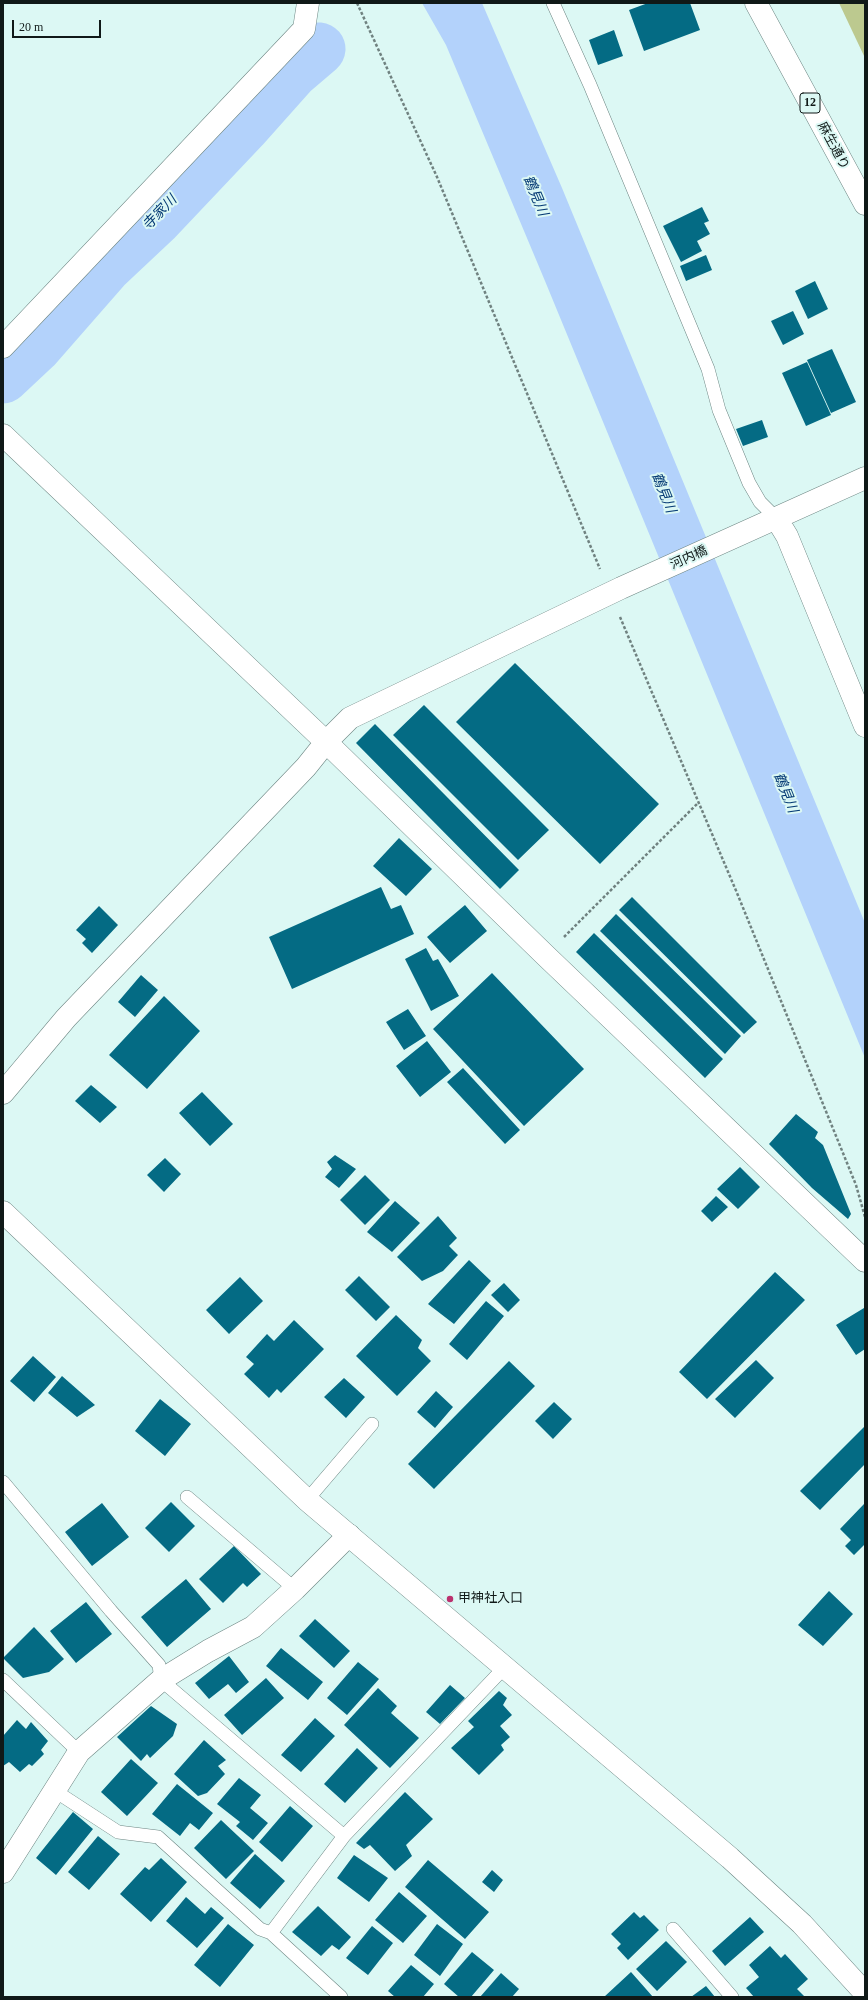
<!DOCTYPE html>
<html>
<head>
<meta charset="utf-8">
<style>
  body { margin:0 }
  #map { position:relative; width:868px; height:2000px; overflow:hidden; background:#dcf8f4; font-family:"Times New Roman",serif }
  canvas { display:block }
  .frame { position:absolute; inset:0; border:4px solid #101918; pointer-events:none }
  .scale { position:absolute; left:12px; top:20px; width:89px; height:18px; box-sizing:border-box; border:2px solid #101918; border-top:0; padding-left:5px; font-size:12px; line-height:14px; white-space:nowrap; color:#101918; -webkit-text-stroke:3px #dcf8f4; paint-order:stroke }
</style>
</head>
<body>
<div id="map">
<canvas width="868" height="2000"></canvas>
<div class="frame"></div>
<div class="scale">20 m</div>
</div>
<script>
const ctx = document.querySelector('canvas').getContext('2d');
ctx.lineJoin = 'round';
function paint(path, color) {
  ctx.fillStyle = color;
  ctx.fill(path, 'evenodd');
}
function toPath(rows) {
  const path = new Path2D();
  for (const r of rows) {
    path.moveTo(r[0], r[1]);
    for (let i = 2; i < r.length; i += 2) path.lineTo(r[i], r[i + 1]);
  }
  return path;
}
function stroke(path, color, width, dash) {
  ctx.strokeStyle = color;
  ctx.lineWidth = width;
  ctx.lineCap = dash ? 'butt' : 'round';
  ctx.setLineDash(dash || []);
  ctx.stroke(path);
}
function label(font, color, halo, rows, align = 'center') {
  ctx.font = font + ' "Times New Roman","Noto Sans JP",serif';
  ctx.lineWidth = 4;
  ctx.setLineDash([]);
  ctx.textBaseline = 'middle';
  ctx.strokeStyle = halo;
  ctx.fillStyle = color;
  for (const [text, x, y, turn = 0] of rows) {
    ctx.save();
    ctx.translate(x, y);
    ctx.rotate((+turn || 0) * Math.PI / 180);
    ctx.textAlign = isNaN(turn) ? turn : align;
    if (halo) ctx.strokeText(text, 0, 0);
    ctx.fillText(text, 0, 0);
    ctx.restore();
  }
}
const green = toPath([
  [839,3,865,3,865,58]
]);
const water = toPath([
  [422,3,482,3,562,188,865,923,865,1058,545,281,446,45]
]);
const river = toPath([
  [3,377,35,347,105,267,155,220,243,127,292,72,319,49]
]);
const building = toPath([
  [648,3,690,3,700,30,644,51,629,10],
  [614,30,623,56,598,65,589,40],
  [702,207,709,221,704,223,710,234,697,241,702,251,681,262,663,226],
  [706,255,712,270,686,281,680,266],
  [815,281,828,309,808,319,795,291],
  [793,311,804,334,783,345,771,321],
  [832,349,856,402,831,413,807,360],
  [807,362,831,415,806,426,782,373],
  [762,420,768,437,743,446,736,429],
  [515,663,659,804,600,864,456,722],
  [424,705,549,830,518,860,393,735],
  [375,724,519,870,500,889,356,743],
  [399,838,432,869,406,896,373,866],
  [381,887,391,909,401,905,414,934,292,989,269,937],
  [632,897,757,1022,744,1034,619,910],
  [465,905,487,931,450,963,427,937],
  [99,906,118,925,92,953,82,943,86,939,76,930],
  [616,914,741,1036,725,1054,600,931],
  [594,933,723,1059,705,1078,576,952],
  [426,948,433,961,438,959,459,996,431,1011,405,959],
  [492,973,584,1069,524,1126,433,1029],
  [141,975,158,990,135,1017,118,1002],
  [164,996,200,1031,147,1089,109,1055],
  [408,1009,426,1036,404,1050,386,1022],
  [427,1041,451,1072,420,1097,396,1066],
  [463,1068,520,1130,505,1144,447,1082],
  [91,1085,117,1107,100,1123,75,1101],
  [202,1092,233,1124,210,1146,179,1113],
  [796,1114,818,1132,815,1138,823,1145,851,1214,848,1219,812,1188,769,1144],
  [335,1155,356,1169,339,1188,325,1177,332,1169,327,1162],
  [165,1158,181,1174,164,1192,147,1175],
  [740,1167,760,1187,738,1209,717,1189],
  [365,1175,390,1200,365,1225,340,1200],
  [716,1196,728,1207,712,1222,701,1211],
  [395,1201,420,1223,392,1252,367,1232],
  [438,1216,457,1238,449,1246,458,1255,443,1271,422,1281,397,1257],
  [469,1260,491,1281,454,1324,428,1304],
  [775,1272,805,1300,707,1399,679,1372],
  [359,1276,390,1307,376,1321,345,1290],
  [240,1277,263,1301,229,1334,206,1310],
  [504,1283,520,1300,508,1312,491,1295],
  [486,1301,504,1316,467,1360,449,1344],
  [864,1308,865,1349,856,1355,836,1325],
  [396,1315,422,1340,418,1348,431,1361,397,1396,356,1356],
  [294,1320,324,1349,281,1393,277,1389,269,1398,244,1374,254,1364,246,1357,267,1334,274,1341],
  [33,1356,56,1377,34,1402,10,1381],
  [756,1360,774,1378,735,1418,715,1399],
  [509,1361,535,1386,434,1489,408,1464],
  [62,1376,95,1405,77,1417,48,1393],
  [344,1378,365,1397,346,1418,324,1397],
  [436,1391,453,1407,435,1428,417,1412],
  [160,1399,191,1424,165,1456,135,1431],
  [554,1402,572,1419,553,1439,535,1421],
  [865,1426,865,1464,820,1510,800,1491],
  [171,1502,195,1526,169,1552,145,1528],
  [102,1503,129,1537,92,1566,65,1532],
  [864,1504,865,1506,865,1544,854,1555,845,1546,851,1540,840,1529],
  [234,1546,261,1574,247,1587,243,1583,223,1603,199,1579],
  [186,1579,211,1609,167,1647,141,1617],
  [829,1591,853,1614,823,1646,798,1625],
  [86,1602,112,1634,76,1663,50,1631],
  [315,1619,350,1651,334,1668,299,1636],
  [34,1627,64,1659,49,1672,23,1678,3,1658],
  [281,1648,323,1682,308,1700,266,1666],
  [229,1656,249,1682,236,1693,228,1684,209,1699,195,1683],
  [358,1662,379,1679,347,1715,327,1698],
  [266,1678,284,1698,242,1735,224,1715],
  [450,1685,465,1698,440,1724,426,1712],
  [378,1688,397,1706,391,1713,419,1738,390,1768,344,1725],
  [499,1691,507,1698,503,1705,512,1715,500,1726,510,1737,501,1745,504,1750,479,1775,451,1748,474,1727,468,1721],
  [151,1706,177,1724,173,1736,150,1758,147,1754,141,1761,117,1737],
  [315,1718,335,1736,301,1772,281,1755],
  [17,1720,26,1729,31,1722,48,1741,41,1750,44,1754,32,1766,29,1764,20,1772,9,1762,3,1766,3,1736],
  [204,1740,226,1760,218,1766,225,1774,207,1793,198,1796,174,1774],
  [357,1748,378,1768,345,1803,324,1784],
  [131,1759,158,1783,127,1816,101,1792],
  [239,1778,261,1795,250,1808,268,1823,253,1840,236,1826,240,1822,217,1804],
  [177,1784,213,1813,199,1830,190,1823,180,1836,152,1814],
  [405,1792,433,1819,406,1845,412,1856,395,1871,370,1845,364,1849,356,1843],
  [290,1806,313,1826,282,1862,259,1842],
  [73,1812,93,1829,56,1875,36,1858],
  [221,1820,254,1851,226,1879,194,1848],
  [98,1836,120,1854,89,1890,68,1872],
  [255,1854,285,1881,260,1909,230,1883],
  [354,1855,388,1878,369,1902,337,1878],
  [161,1858,187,1882,151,1922,120,1894,145,1867,149,1870],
  [428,1860,489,1912,465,1939,405,1887],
  [492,1870,503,1880,494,1892,482,1882],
  [399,1892,427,1916,403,1943,375,1920],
  [186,1897,205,1914,211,1907,224,1918,197,1948,166,1921],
  [318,1906,351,1937,339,1950,332,1945,321,1956,292,1932],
  [634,1912,640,1918,644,1915,659,1930,628,1960,617,1948,621,1944,611,1934],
  [750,1917,764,1932,725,1966,712,1951],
  [228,1924,254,1945,220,1987,194,1965],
  [437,1924,463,1944,440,1976,414,1955],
  [372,1926,393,1943,368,1975,346,1958],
  [666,1941,687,1962,657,1991,636,1969],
  [770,1946,781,1958,785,1954,808,1979,797,1989,805,1997,754,1997,746,1988,759,1977,749,1965],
  [472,1952,494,1970,471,1997,459,1997,444,1984],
  [411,1965,434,1984,423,1997,395,1997,388,1991],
  [631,1972,653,1997,604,1997],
  [501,1973,519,1989,512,1997,480,1997],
  [706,1986,715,1997,691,1997]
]);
const path = toPath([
  [357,3,437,177,600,569],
  [620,617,737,893,856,1185,865,1217],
  [564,937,698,803]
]);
const service = toPath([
  [553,3,590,85,708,369,719,410,749,483,760,502,776,518],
  [3,1482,111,1611,159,1665,161,1680,344,1836,271,1933,341,1997],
  [187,1497,295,1589],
  [307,1500,372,1424],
  [3,1680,79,1752],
  [55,1791,118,1832,158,1837,260,1929,271,1933],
  [344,1836,504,1668],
  [673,1929,732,1997]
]);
const minor = toPath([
  [3,347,304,29,308,3],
  [3,435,326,742,545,955,865,1261],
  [776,518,787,536,865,726],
  [3,1093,66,1018,306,767,326,742,350,718,621,588,865,478],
  [3,1872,79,1752,161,1680,208,1651,253,1627,295,1589,349,1535]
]);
const tertiary = toPath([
  [3,1212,307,1500,730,1858,802,1924,865,1993]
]);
const primary = toPath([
  [756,3,865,204]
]);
const markers = [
  [450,1599,4,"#bb316e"]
];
const shields = [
  [810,103,20]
];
const shieldNames = [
  ["12",810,103]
];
const streetNames = [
  ["麻生通り",833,146,62],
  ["河内橋",689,558,-24]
];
const poiNames = [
  ["甲神社入口",458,1599]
];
const waterNames = [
  ["鶴見川",535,196,67],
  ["寺家川",160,213,-46],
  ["鶴見川",663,493,68],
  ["鶴見川",785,793,68]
];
paint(green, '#bcc98f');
paint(water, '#b3d2fb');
stroke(river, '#b3d2fb', 53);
paint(building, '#046b84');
stroke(service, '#6c8582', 14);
stroke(minor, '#6c8582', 23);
stroke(tertiary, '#6c8582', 23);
stroke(primary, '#6c8582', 23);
stroke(path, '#708280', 2.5, [3, 2]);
stroke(service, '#fff', 13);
stroke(minor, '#fff', 22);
stroke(tertiary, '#fff', 22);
stroke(primary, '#fff', 22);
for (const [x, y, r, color] of markers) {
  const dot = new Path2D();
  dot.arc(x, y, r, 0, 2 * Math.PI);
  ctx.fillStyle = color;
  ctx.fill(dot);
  stroke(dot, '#dcf8f4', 1.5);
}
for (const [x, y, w] of shields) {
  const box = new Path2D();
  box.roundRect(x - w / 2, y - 10, w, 20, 3);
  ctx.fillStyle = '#dcf8f4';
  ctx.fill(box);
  stroke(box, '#101918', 1);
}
label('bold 12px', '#101918', null, shieldNames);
label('13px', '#101918', '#dcf8f4', streetNames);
label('13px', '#101918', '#dcf8f4', poiNames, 'left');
label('italic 14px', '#063b75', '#dcf8f4', waterNames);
</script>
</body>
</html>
